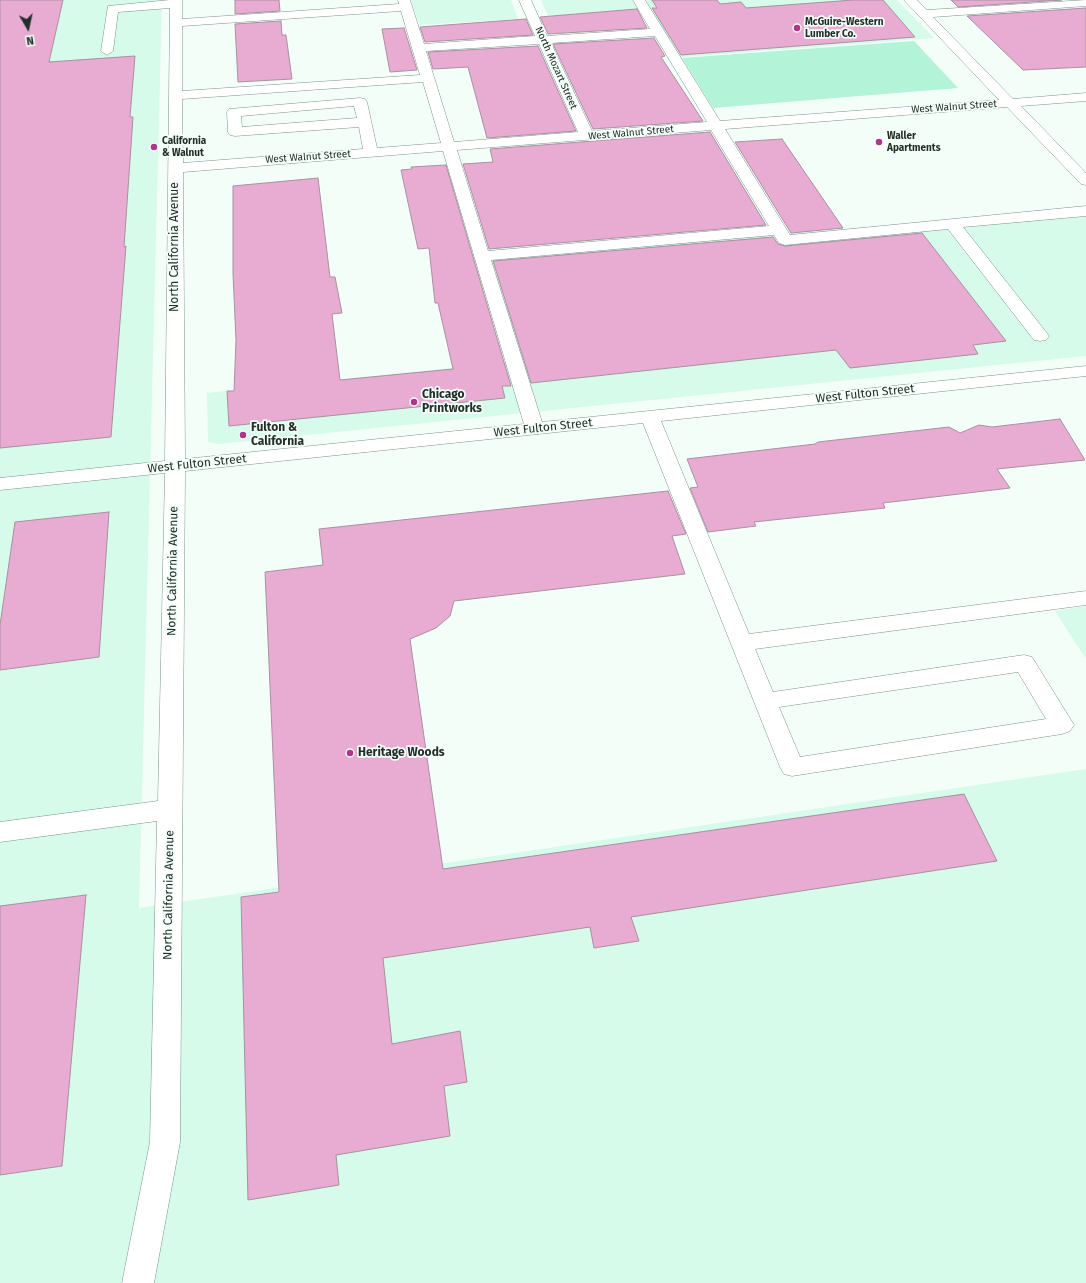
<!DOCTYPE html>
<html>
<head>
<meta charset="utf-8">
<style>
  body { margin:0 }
  #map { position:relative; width:1086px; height:1283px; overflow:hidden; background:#f3fef9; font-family:"Fira Sans",sans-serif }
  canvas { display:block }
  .north { position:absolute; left:8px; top:8px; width:40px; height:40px; -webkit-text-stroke:3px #f3fef9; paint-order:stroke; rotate:171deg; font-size:11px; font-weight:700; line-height:16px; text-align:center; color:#232e29 }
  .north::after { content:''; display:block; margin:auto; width:14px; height:18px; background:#232e29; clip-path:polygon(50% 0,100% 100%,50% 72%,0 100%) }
</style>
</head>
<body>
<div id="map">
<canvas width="1086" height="1283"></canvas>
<div class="north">N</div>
</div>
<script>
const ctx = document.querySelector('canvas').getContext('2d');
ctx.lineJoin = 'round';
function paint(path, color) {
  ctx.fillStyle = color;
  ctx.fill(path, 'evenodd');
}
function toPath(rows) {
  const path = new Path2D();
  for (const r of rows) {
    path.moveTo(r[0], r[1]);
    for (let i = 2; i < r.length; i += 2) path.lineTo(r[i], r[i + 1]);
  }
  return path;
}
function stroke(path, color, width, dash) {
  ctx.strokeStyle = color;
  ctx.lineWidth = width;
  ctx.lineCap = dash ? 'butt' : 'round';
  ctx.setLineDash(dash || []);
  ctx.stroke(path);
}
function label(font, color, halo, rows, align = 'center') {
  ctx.font = font + ' "Fira Sans",sans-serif';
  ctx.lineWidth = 3.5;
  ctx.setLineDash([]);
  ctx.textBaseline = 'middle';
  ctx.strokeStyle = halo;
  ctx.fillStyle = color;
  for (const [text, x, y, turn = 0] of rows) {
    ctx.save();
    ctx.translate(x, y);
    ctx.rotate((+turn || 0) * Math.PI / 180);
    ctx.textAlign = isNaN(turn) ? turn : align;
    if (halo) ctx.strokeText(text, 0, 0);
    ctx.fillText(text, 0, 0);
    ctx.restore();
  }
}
const built = toPath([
  [0,0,162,0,139,908,1086,769,1086,1283,0,1283],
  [411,0,511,0,518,19,420,25],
  [541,0,897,0,934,38,672,58,642,10,548,16],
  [1086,209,1086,356,218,444,208,442,207,393,510,362,479,259],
  [1086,606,1086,659,1055,611]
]);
const green = toPath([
  [914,41,958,88,713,108,682,58]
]);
const building = toPath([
  [0,0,63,0,49,62,135,56,130,117,133,117,124,247,126,246,111,437,0,448,0,0],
  [235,0,279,0,280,11,235,14,235,0],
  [652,0,717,0,720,4,741,2,746,8,853,0,883,0,915,37,681,55,652,8,657,8,652,0],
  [951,0,1062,0,958,7,951,0],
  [1086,8,1086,67,1023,70,967,16,1086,8],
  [637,9,647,28,548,34,540,17,637,9],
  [526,19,533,35,425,42,420,27,526,19],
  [281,21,282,35,286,35,292,79,238,82,235,24,281,21],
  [404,28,417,70,390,72,382,29,404,28],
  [654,38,665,56,661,57,703,121,593,129,553,44,654,38],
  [538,46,576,131,487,138,468,67,433,69,428,52,538,46],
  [710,132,766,225,489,249,463,164,493,162,490,149,710,132],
  [782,139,843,228,791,233,735,142,782,139],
  [446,165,511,386,502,386,505,398,229,426,227,391,234,391,236,340,233,274,233,186,318,178,330,277,335,277,342,313,332,314,340,380,453,369,438,303,435,303,429,248,418,249,401,170,412,169,411,167,446,165],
  [922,233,1006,341,973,345,978,354,850,368,836,350,531,383,493,261,773,237,778,244,785,246,922,233],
  [1060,419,1085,460,997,469,1010,488,883,503,885,508,754,522,756,526,708,532,690,488,698,487,687,459,815,444,818,442,949,427,960,433,979,425,992,427,1060,419],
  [668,491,686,534,672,536,685,574,454,601,450,616,436,628,410,639,443,869,964,794,997,861,631,917,639,941,594,948,590,927,383,958,392,1044,460,1031,467,1082,444,1086,450,1136,336,1155,339,1185,248,1200,241,897,279,892,265,572,323,565,319,529,668,491],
  [109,512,99,657,0,670,0,625,15,522,109,512],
  [86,895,62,1166,0,1175,0,906,86,895]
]);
const minor = toPath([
  [170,0,182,0,182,19,399,4,398,0,410,0,424,44,535,36,519,0,531,0,547,36,650,29,633,0,645,0,720,121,999,100,904,0,917,0,927,10,1086,0,1086,6,933,17,1013,99,1086,93,1086,101,1021,106,1086,173,1086,185,1081,184,1007,107,725,129,790,235,1086,206,1086,216,963,227,1046,332,1049,336,1046,340,1040,341,1034,340,948,229,785,245,779,243,774,235,491,260,542,422,1086,366,1086,376,661,421,749,634,1086,591,1086,605,755,649,773,692,1024,655,1032,657,1074,725,1070,731,1062,734,792,776,784,774,780,767,643,423,185,471,180,1142,154,1283,122,1283,150,1142,157,821,0,842,0,822,158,801,165,473,0,490,0,478,165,461,170,8,118,12,113,51,107,55,101,51,108,6,170,0],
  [401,11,420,75,182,91,182,26,401,11],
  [655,36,707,122,592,131,551,43,655,36],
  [539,44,578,132,454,142,426,51,539,44],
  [423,82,441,143,377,148,367,102,365,99,360,98,229,109,227,112,228,132,230,135,235,136,359,127,363,149,183,163,182,99,423,82],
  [354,106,357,118,242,127,241,116,354,106],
  [711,130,769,226,488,251,457,150,711,130],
  [443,151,524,424,185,459,183,172,443,151],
  [1018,672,1046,719,800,757,779,707,1018,672]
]);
const markers = [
  [797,28,4,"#af378b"],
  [879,142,4,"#af378b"],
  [154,147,4,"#af378b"],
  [414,402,4,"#af378b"],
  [243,435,4,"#af378b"],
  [350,753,4,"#af378b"]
];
const farPoinames = [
  ["McGuire-Western",805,22],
  ["Lumber Co.",805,34],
  ["Waller",887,136],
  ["Apartments",887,148],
  ["California",162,141],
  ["& Walnut",162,153]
];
const farStreetnames = [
  ["North Mozart Street",556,68,66],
  ["West Walnut Street",954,107,-4],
  ["West Walnut Street",631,133,-5],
  ["West Walnut Street",308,157,-4]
];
const streetNames = [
  ["North California Avenue",175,247,-90],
  ["West Fulton Street",865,394,-6],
  ["West Fulton Street",543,428,-6],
  ["West Fulton Street",197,464,-6],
  ["North California Avenue",173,571,-89],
  ["North California Avenue",169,895,-89]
];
const poiNames = [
  ["Chicago",422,395],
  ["Printworks",422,409],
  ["Fulton &",251,428],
  ["California",251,442],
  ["Heritage Woods",358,753]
];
paint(built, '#d6fbea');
paint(green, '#b3f3d7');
paint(building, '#e8abd1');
stroke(building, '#a8919f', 1);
stroke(minor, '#7a9488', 1);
paint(minor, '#fff');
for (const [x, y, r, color] of markers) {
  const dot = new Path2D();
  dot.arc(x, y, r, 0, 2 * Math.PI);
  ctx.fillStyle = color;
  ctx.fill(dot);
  stroke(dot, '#f3fef9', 1.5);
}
label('bold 10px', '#232e29', '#f3fef9', farPoinames, 'left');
label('10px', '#232e29', '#f3fef9', farStreetnames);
label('12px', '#232e29', '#f3fef9', streetNames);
label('bold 12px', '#232e29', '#f3fef9', poiNames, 'left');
</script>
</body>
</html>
